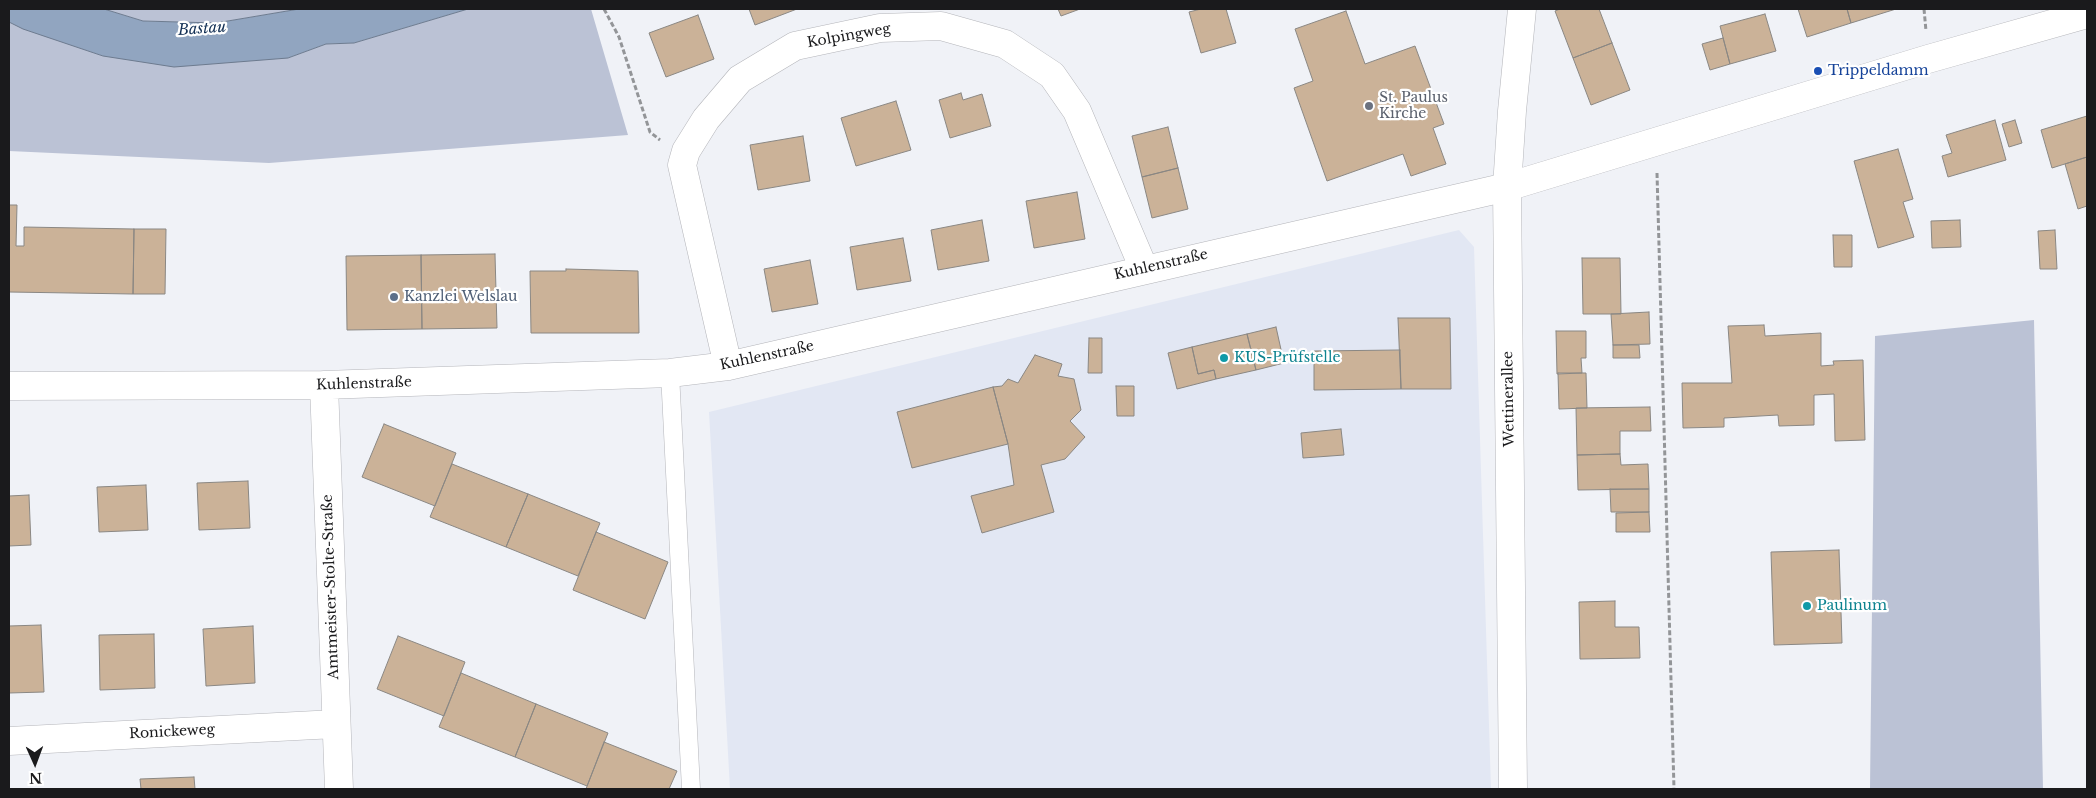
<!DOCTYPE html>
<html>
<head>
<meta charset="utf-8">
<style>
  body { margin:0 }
  #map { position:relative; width:2096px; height:798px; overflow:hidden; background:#f0f2f7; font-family:"Libre Baskerville",serif }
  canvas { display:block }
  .frame { position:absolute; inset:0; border:10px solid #1a1a1c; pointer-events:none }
  .north { position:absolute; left:10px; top:738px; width:50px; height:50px; -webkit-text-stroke:4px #fff; paint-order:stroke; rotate:178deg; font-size:14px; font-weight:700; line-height:20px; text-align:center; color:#1a1a1c }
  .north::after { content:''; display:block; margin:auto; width:18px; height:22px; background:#1a1a1c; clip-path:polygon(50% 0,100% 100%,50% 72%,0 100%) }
</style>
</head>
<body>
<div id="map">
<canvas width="2096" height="798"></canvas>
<div class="frame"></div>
<div class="north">N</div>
</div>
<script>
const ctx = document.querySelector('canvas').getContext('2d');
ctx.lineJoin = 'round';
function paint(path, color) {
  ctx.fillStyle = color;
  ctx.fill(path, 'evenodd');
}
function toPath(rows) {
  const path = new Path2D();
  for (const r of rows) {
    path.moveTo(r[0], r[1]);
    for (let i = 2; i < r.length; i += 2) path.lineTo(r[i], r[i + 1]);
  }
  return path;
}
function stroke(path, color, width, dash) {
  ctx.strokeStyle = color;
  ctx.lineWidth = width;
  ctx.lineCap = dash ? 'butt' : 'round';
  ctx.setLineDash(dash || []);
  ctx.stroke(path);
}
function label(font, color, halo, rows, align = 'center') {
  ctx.font = font + ' "Libre Baskerville",serif';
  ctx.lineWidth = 4.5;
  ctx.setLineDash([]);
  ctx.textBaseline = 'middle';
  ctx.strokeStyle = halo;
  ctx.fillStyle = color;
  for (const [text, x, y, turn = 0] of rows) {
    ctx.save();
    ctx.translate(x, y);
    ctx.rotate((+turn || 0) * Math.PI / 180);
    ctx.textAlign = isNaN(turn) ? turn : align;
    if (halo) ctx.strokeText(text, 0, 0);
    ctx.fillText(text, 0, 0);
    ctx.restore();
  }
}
const built = toPath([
  [1459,230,1474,247,1491,789,730,789,709,412]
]);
const green = toPath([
  [104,9,299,9,216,23,143,21],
  [468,9,591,9,628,135,269,163,9,151,9,22,103,56,288,58,326,44,354,43],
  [2034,320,2043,789,1870,789,1875,336]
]);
const water = toPath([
  [9,9,104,9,143,21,216,23,299,9,468,9,354,43,326,44,288,58,174,67,103,56,23,29,9,22,9,9]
]);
const building = toPath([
  [749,9,797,9,755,25,749,9],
  [1058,9,1080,9,1061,16,1058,9],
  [1201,9,1226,9,1236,43,1201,53,1189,12,1201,9],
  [1560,9,1599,9,1612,43,1573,58,1555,11,1560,9],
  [1798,9,1847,9,1851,23,1807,37,1798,9],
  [1847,9,1896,9,1851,23,1847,9],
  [1346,11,1365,64,1415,46,1444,124,1433,128,1446,164,1411,176,1403,154,1327,181,1294,88,1313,81,1295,29,1346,11],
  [1765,14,1776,51,1730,64,1720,26,1765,14],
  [698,15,714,59,666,77,649,33,698,15],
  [1723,38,1730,64,1710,70,1702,44,1723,38],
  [1612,43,1630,90,1591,105,1573,58,1612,43],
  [961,93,963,100,982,94,991,126,950,138,939,100,961,93],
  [896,101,911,150,856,166,841,118,896,101],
  [2087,116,2087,157,2052,168,2041,130,2087,116],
  [1995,120,2006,160,1948,177,1942,156,1952,153,1946,135,1995,120],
  [2015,120,2022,143,2009,147,2002,124,2015,120],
  [1168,127,1178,168,1142,177,1132,136,1168,127],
  [803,136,810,181,758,190,750,145,803,136],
  [1898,149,1913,199,1903,202,1914,237,1878,248,1854,161,1898,149],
  [2087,157,2087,206,2078,209,2065,164,2087,157],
  [1178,168,1188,209,1152,218,1142,177,1178,168],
  [1077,192,1085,239,1034,248,1026,201,1077,192],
  [9,205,17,205,16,246,24,246,24,227,134,229,133,294,9,292,9,205],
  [982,220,989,261,938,270,931,230,982,220],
  [1960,220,1961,247,1932,248,1931,221,1960,220],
  [134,229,166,229,165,294,133,294,134,229],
  [2055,230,2057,269,2040,269,2038,231,2055,230],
  [1833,235,1852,235,1852,267,1834,267,1833,235],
  [903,238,911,281,857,290,850,247,903,238],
  [495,254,497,328,422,329,421,255,495,254],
  [421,255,422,329,347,330,346,256,421,255],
  [1582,258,1620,258,1621,314,1583,314,1582,258],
  [810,260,818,304,772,312,764,269,810,260],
  [566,269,638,271,639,333,531,333,530,271,566,271,566,269],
  [1649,312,1650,344,1613,345,1611,314,1649,312],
  [1398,318,1450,318,1451,389,1401,389,1398,318],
  [1764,325,1765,336,1821,333,1821,366,1834,365,1833,361,1863,360,1865,440,1835,441,1834,394,1814,395,1814,425,1779,426,1778,415,1724,418,1724,427,1683,428,1682,383,1732,383,1728,326,1764,325],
  [1276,327,1284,363,1256,370,1247,334,1276,327],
  [1556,331,1586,331,1586,358,1581,358,1582,373,1557,374,1556,331],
  [1247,334,1256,370,1216,379,1214,370,1198,374,1192,347,1247,334],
  [1089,338,1102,338,1102,373,1088,373,1089,338],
  [1613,345,1639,345,1640,358,1613,358,1613,345],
  [1192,347,1198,374,1214,370,1216,379,1177,389,1168,353,1192,347],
  [1400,350,1401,389,1314,390,1314,351,1400,350],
  [1035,355,1062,364,1058,376,1074,379,1081,410,1070,421,1085,437,1065,459,1041,465,1054,512,982,533,971,496,1014,485,1008,444,993,387,1002,386,1008,379,1018,383,1035,355],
  [1558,373,1586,373,1587,408,1559,409,1558,373],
  [1116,386,1134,386,1134,416,1117,416,1116,386],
  [993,387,1008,444,912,468,897,412,993,387],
  [1650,407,1651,431,1620,431,1620,454,1577,455,1576,408,1650,407],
  [384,424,456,453,435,506,362,477,384,424],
  [1341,429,1344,455,1303,458,1301,433,1341,429],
  [1620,454,1621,465,1648,464,1649,489,1578,490,1577,455,1620,454],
  [452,464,528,494,506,547,430,517,452,464],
  [248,481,250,528,199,530,197,483,248,481],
  [146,485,148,530,99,532,97,487,146,485],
  [1610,489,1649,489,1649,512,1611,512,1610,489],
  [528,494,600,523,578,576,506,547,528,494],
  [29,495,31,545,9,546,9,496,29,495],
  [1649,512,1650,532,1616,532,1616,513,1649,512],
  [596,532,668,562,645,619,573,590,596,532],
  [1839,550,1842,643,1774,645,1771,552,1839,550],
  [1615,601,1615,627,1639,627,1640,658,1580,659,1579,602,1615,601],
  [41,625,44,692,9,693,9,626,41,625],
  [253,626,255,683,206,686,203,629,253,626],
  [154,634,155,688,100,690,99,635,154,634],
  [398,636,465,662,444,716,377,689,398,636],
  [461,673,536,704,515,757,439,727,461,673],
  [536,704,608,733,587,786,515,757,536,704],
  [604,742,677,771,669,789,586,789,604,742],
  [194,777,195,789,141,789,140,779,194,777]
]);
const path = toPath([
  [604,9,619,37,650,132,660,140],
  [1924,9,1926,31],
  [1657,173,1674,789]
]);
const lane = toPath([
  [670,373,691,789]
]);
const street = toPath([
  [728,366,682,165,686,151,706,119,740,79,795,46,880,28,941,26,1005,44,1052,75,1077,111,1144,269],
  [324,385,339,789],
  [9,386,324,385,670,373,728,366,1507,187,1928,59,2087,14],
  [9,741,335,724]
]);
const secondary = toPath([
  [1513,789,1507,187,1512,111,1522,9]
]);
const markers = [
  [1818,71,5,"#1a4fb4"],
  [1369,106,5,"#6b7280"],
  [394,297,5,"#5c6f8a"],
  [1224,358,5,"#0f9aa8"],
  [1807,606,5,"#0f9aa8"]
];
const streetNames = [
  ["Kolpingweg",849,36,-10],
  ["Kuhlenstraße",1161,265,-13],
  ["Kuhlenstraße",767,356,-12],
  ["Kuhlenstraße",364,384,-2],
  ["Wettinerallee",1509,399,-91],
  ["Amtmeister-Stolte-Straße",331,587,-92],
  ["Ronickeweg",172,732,-3]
];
const transitNames = [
  ["Trippeldamm",1828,71]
];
const worshipNames = [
  ["St. Paulus",1379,98],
  ["Kirche",1379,114]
];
const serviceNames = [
  ["Kanzlei Welslau",404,297]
];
const cultureNames = [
  ["KUS-Prüfstelle",1234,358],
  ["Paulinum",1817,606]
];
const waterNames = [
  ["Bastau",202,29,-4]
];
paint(built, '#e2e7f3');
paint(green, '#bbc2d5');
paint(water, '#91a5c0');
stroke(water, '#6d7b8f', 1);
paint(building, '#cbb298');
stroke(building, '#8a8783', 1);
stroke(lane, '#b4b5ba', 19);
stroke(street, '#b4b5ba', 29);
stroke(secondary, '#b4b5ba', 29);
stroke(path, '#939598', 3, [5, 2.5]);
stroke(lane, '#fff', 18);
stroke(street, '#fff', 28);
stroke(secondary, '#fff', 28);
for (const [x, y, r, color] of markers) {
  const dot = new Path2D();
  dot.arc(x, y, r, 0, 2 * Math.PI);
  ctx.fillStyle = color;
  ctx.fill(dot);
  stroke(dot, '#fff', 2);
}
label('14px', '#1a1a1c', '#fff', streetNames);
label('14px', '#164399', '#fff', transitNames, 'left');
label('14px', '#5b616d', '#fff', worshipNames, 'left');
label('14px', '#4e5e75', '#fff', serviceNames, 'left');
label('14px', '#0d838f', '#fff', cultureNames, 'left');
label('italic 15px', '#122f54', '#fff', waterNames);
</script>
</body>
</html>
